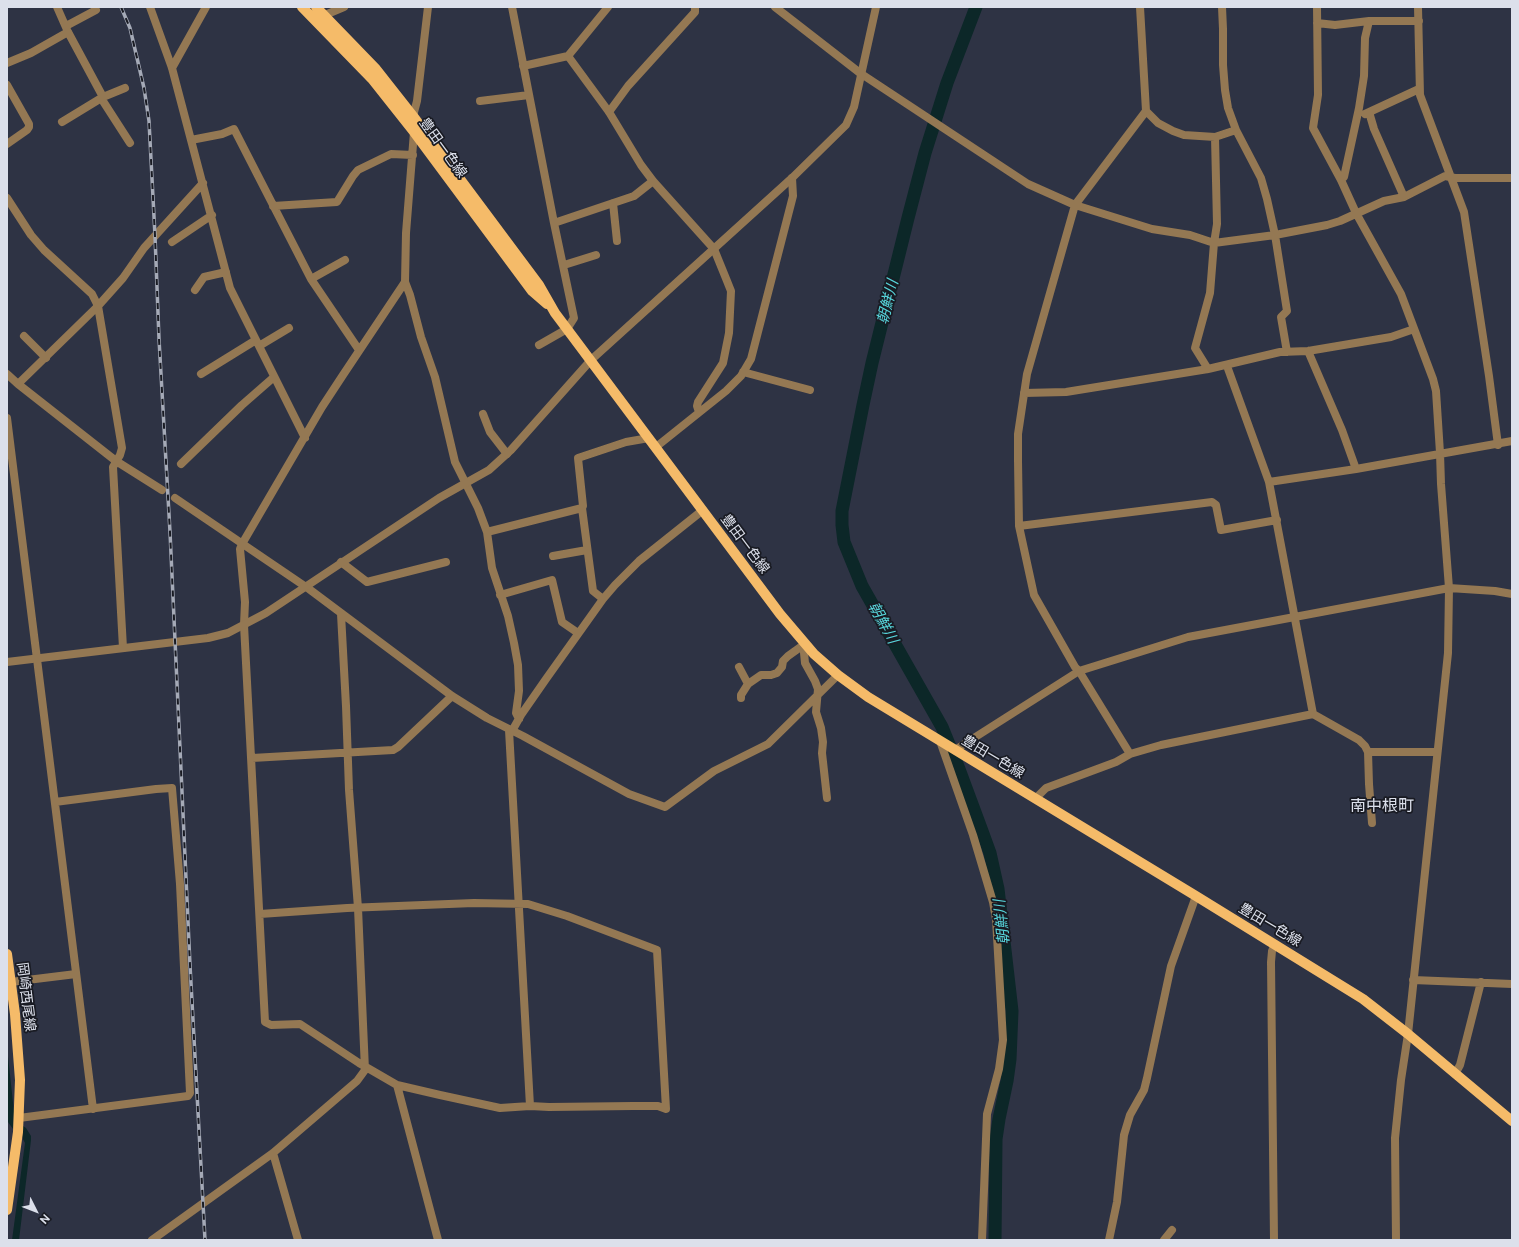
<!DOCTYPE html>
<html>
<head>
<meta charset="utf-8">
<style>
  body { margin:0 }
  #map { position:relative; width:1519px; height:1247px; overflow:hidden; background:#2e3344; font-family:"Public Sans",sans-serif }
  canvas { display:block }
  .frame { position:absolute; inset:0; border:8px solid #dce0eb; pointer-events:none }
  .north { position:absolute; left:16px; top:1191px; width:40px; height:40px; -webkit-text-stroke:3px #191b23; paint-order:stroke; rotate:132deg; font-size:11px; font-weight:700; line-height:16px; text-align:center; color:#dce0eb }
  .north::after { content:''; display:block; margin:auto; width:14px; height:18px; background:#dce0eb; clip-path:polygon(50% 0,100% 100%,50% 72%,0 100%) }
</style>
</head>
<body>
<div id="map">
<canvas width="1519" height="1247"></canvas>
<div class="frame"></div>
<div class="north">N</div>
</div>
<script>
const ctx = document.querySelector('canvas').getContext('2d');
ctx.lineJoin = 'round';
function paint(path, color) {
  ctx.fillStyle = color;
  ctx.fill(path, 'evenodd');
}
function toPath(rows) {
  const path = new Path2D();
  for (const r of rows) {
    path.moveTo(r[0], r[1]);
    for (let i = 2; i < r.length; i += 2) path.lineTo(r[i], r[i + 1]);
  }
  return path;
}
function stroke(path, color, width, dash) {
  ctx.strokeStyle = color;
  ctx.lineWidth = width;
  ctx.lineCap = dash ? 'butt' : 'round';
  ctx.setLineDash(dash || []);
  ctx.stroke(path);
}
function label(font, color, halo, rows, align = 'center') {
  ctx.font = font + ' "Public Sans","Noto Sans JP",sans-serif';
  ctx.lineWidth = 3.5;
  ctx.setLineDash([]);
  ctx.textBaseline = 'middle';
  ctx.strokeStyle = halo;
  ctx.fillStyle = color;
  for (const [text, x, y, turn = 0] of rows) {
    ctx.save();
    ctx.translate(x, y);
    ctx.rotate((+turn || 0) * Math.PI / 180);
    ctx.textAlign = isNaN(turn) ? turn : align;
    if (halo) ctx.strokeText(text, 0, 0);
    ctx.fillText(text, 0, 0);
    ctx.restore();
  }
}
const water = toPath([
  [7,1047,14,1112,13,1129,8,1122,7,1114],
  [23,1126,26,1128,31,1136,31,1140,19,1240,12,1240,25,1143,22,1137]
]);
const river = toPath([
  [976,7,947,83,925,153,908,218,872,363,863,405,842,511,842,525,844,542,862,586,942,727,959,769,982,831,990,853,998,889,1012,1011,1010,1059,1007,1081,999,1119,996,1139,995,1240]
]);
const minor = toPath([
  [57,7,68,32,103,97,62,122],
  [150,7,172,68,230,288,305,438],
  [512,7,554,223,574,318,567,329,539,345],
  [775,7,860,73,1028,184,1075,205,1152,229,1190,235,1214,243,1275,235,1327,225,1340,221,1384,201,1404,197,1445,176,1455,178,1512,178],
  [1222,7,1223,29,1223,65,1225,90,1228,108,1236,130,1261,178,1267,199,1275,235,1287,311,1281,317,1287,352],
  [1317,7,1318,95,1313,128,1341,180,1356,213,1401,294,1433,379,1436,391,1440,453,1441,484,1449,588,1448,653,1408,1034,1401,1080,1395,1138,1396,1240],
  [1418,7,1420,95,1464,212,1489,376,1498,445],
  [325,15,344,7],
  [1317,23,1335,25,1369,21,1419,21],
  [66,26,96,10],
  [568,56,609,112,641,165,653,181,714,249,727,281,731,291,729,333,723,363,698,402,697,406,699,412],
  [7,63,31,53,68,32],
  [523,66,568,56,608,7],
  [172,68,206,7],
  [7,85,29,124,29,127,27,130,7,144],
  [103,97,125,88],
  [101,98,130,143],
  [480,101,529,95],
  [1146,111,1158,123,1173,131,1184,135,1215,137,1236,130],
  [609,112,628,86,695,12,695,7],
  [1369,112,1374,129,1404,197],
  [1365,114,1419,89],
  [413,116,417,101,428,7],
  [414,132,406,233,405,282,410,295,421,337,435,377,455,462,478,508,487,532,492,568,508,616,514,643,518,665,519,691,516,713,519,719],
  [191,140,222,134,234,129,311,279,359,350],
  [1341,180,1344,177,1359,108,1364,76,1365,38,1369,21],
  [7,198,31,235,44,250,92,294,98,306,122,448,120,455,113,467,123,648],
  [613,203,617,241],
  [273,206,337,202,353,176,358,170,391,154,413,155],
  [554,223,634,196,653,181],
  [172,242,212,215],
  [564,265,596,255],
  [311,279,345,260],
  [195,290,204,277,226,272],
  [24,336,46,358],
  [259,346,289,328],
  [1308,351,1342,430,1356,469],
  [1227,366,1269,482,1313,714],
  [1208,369,1195,348,1210,293,1214,243,1217,224,1215,137],
  [743,372,810,390],
  [7,374,18,384,116,461,162,490],
  [201,374,256,340],
  [18,384,98,306,123,278,144,248,203,183],
  [1024,393,1066,392,1208,369,1280,352,1308,351,1391,337,1414,329],
  [483,414,490,432,507,454],
  [7,418,93,1109],
  [656,447,726,391,741,376,751,359,793,196,792,178],
  [181,464,242,405,274,377],
  [1269,482,1356,469,1512,441],
  [175,498,309,589,452,696,487,718,523,736,629,794,665,807,714,771,768,744,838,675],
  [582,508,583,506,578,458,626,442,649,438],
  [1019,526,1212,502,1216,505,1221,530,1277,520],
  [487,532,582,508,593,591,603,599],
  [553,556,587,550],
  [341,562,367,582,446,562],
  [500,595,552,580,562,622,578,633],
  [803,642,805,663,815,681,818,689,816,712,821,728,823,742,822,753,827,798],
  [739,667,748,684,761,675,771,675,777,673,782,667,783,661,788,656,802,646],
  [741,698,741,695,748,684],
  [509,730,530,1106],
  [512,731,521,715,546,679,603,599,615,585,639,561,703,510],
  [940,741,973,835,993,902,996,919,1003,1040,999,1069,987,1114,982,1240],
  [955,750,1079,671,1188,637,1449,588,1495,591,1512,594],
  [1368,752,1437,752],
  [1130,754,1079,671,1075,667,1034,595,1019,526,1018,460,1018,434,1027,374,1075,205,1146,111,1140,7],
  [252,758,393,750,398,747,452,696],
  [1035,799,1046,788,1116,762,1130,754,1161,745,1313,714,1359,740,1365,746,1368,752,1369,784,1372,823],
  [260,914,347,908,474,903,528,904,567,916,657,950,666,1109,658,1106,633,1106,549,1107,530,1106,500,1108,440,1095,397,1085,359,1063,300,1024,271,1025,265,1022,244,625,245,602,240,549,242,544,322,407,343,375,405,282],
  [1413,980,1512,984],
  [11,982,76,974],
  [1455,1074,1460,1065,1481,982],
  [397,1085,438,1240],
  [19,1118,188,1096,190,1093,180,884,172,788,156,789,55,802],
  [273,1153,298,1240],
  [152,1240,273,1153,357,1081,365,1070,358,908,349,790,346,706,341,614],
  [1109,1240,1117,1202,1124,1135,1130,1115,1144,1090,1147,1078,1171,966,1196,896],
  [1164,1240,1172,1230],
  [1274,1240,1271,962,1272,951,1275,944]
]);
const tertiary = toPath([
  [7,662,208,638,228,633,266,613,439,498,489,470,511,450,591,360,792,178,846,125,854,107,876,7]
]);
const primary = toPath([
  [302,7,372,79,414,132,532,291,547,304],
  [316,7,376,69,413,116,539,285,555,313,567,329,780,614,814,654,838,675,868,697,1196,896,1363,999,1408,1034,1512,1121],
  [7,954,15,1014,20,1080,18,1132,7,1210]
]);
const rail = toPath([
  [121,7,130,28,144,88,149,121,155,236,159,339,170,532,190,965,205,1240]
]);
const streetNames = [
  ["豊田一色線",443,148,54],
  ["豊田一色線",745,544,53],
  ["豊田一色線",993,757,31],
  ["豊田一色線",1270,925,31],
  ["岡崎西尾線",26,997,83]
];
const waterNames = [
  ["朝鮮川",888,302,-76],
  ["朝鮮川",883,623,61],
  ["朝鮮川",1002,922,-96]
];
const quarterNames = [
  ["南中根町",1382,806]
];
paint(water, '#0c2728');
stroke(river, '#0c2728', 13);
stroke(minor, '#947853', 8);
stroke(tertiary, '#947853', 8);
stroke(primary, '#f5bb69', 10);
stroke(rail, '#a5aab7', 3.5);
stroke(rail, '#191b23', 2, [6]);
label('14px', '#dce0eb', '#191b23', streetNames);
label('italic 15px', '#57d5db', '#191b23', waterNames);
label('16px', '#dce0eb', '#191b23', quarterNames);
</script>
</body>
</html>
